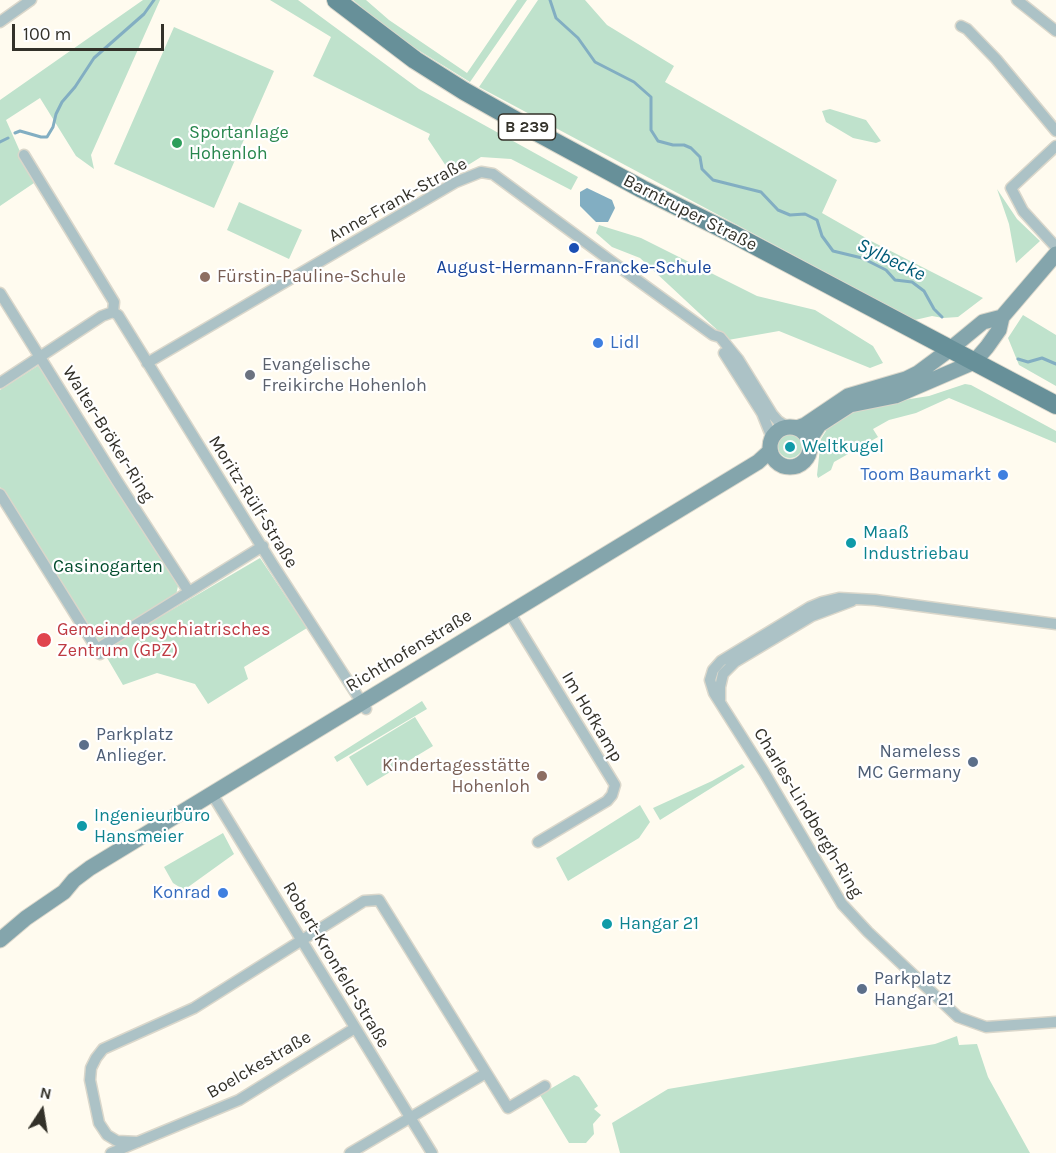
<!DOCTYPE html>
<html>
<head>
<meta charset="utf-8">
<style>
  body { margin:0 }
  #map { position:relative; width:1056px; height:1153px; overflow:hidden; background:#fffbef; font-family:Karla,sans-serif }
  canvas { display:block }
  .north { position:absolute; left:12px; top:1081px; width:60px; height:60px; -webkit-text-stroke:4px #fff; paint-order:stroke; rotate:12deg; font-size:16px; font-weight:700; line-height:24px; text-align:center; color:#333129 }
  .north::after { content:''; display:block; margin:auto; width:21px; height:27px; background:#333129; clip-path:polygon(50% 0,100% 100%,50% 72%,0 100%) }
  .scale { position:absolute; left:12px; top:24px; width:152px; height:27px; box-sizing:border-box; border:3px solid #333129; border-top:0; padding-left:8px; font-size:18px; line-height:21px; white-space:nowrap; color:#333129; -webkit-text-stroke:4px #fff; paint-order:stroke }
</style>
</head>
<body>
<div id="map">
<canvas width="1056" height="1153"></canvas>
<div class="north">N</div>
<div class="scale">100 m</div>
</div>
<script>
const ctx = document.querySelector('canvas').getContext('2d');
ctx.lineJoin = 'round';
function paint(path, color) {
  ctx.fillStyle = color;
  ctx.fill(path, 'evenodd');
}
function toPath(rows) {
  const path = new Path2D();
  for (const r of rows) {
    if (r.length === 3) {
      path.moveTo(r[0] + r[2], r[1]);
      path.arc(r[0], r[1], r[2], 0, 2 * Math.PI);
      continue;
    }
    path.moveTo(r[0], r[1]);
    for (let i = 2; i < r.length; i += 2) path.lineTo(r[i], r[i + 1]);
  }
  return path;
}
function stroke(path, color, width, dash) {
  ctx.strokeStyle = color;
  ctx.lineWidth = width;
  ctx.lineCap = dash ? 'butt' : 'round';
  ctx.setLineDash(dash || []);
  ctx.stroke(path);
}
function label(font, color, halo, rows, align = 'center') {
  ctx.font = font + ' Karla,sans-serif';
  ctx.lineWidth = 4.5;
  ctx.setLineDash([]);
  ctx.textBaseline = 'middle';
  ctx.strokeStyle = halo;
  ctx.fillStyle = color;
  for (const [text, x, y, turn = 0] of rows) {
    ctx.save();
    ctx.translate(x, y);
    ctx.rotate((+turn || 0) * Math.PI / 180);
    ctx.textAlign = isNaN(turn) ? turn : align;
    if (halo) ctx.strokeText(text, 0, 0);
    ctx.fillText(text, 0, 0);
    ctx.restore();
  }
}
const green = toPath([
  [143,0,160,0,91,155,94,169,76,156,40,98,6,120,34,183,0,206,0,100],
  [270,0,298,0,419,89,578,177,571,190,511,159,481,157,452,175,428,139,430,134,313,76,331,37],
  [353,0,366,0,389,20,467,73,517,0,527,0,470,82,397,37],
  [538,0,585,0,607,25,674,66,665,82,837,180,822,213,873,242,983,298,958,317,943,318,932,316,915,320,479,87],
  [174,27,274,71,214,208,114,164],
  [830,109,866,120,881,141,876,143,853,138,826,122,822,111],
  [997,189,1017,219,1040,241,1016,263,1009,224],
  [239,202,302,230,289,259,227,230],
  [599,225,641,238,757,296,815,310,873,346,883,363,870,368,779,331,728,340,640,258,612,247,596,233],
  [1023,315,1056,335,1056,386,1019,365,1008,338],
  [39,365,178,586,176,595,97,645,0,487,0,390],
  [965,384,971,385,1056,431,1056,443,949,398,916,413,889,420,873,429,878,437,834,462,831,470,818,478,817,475,821,439,826,431,823,426,847,409,929,396],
  [790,446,12],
  [260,558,307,628,244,667,248,679,208,704,195,684,157,673,123,685,106,656,105,649],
  [422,701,427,709,337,762,334,757],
  [415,717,433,746,367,786,349,757],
  [742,764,745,767,660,820,653,808,712,781],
  [640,805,650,822,639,838,568,881,556,858],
  [223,833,234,854,184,890,173,883,164,867],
  [957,1036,959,1045,977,1044,988,1077,1030,1153,620,1153,612,1123,668,1089,935,1044],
  [574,1075,579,1077,598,1106,594,1109,601,1115,593,1124,594,1134,586,1143,569,1143,540,1095]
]);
const water = toPath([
  [587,188,612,200,615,208,608,222,596,222,580,206,580,192]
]);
const stream = toPath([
  [550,0,556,18,578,38,595,62,634,82,651,97,651,130,658,141,673,145,684,145,691,148,700,157,702,169,713,180,761,192,778,210,790,215,805,214,817,220,822,236,833,251,862,258,886,270,895,280,912,282,924,291,934,309,942,317],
  [15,133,20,131,41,137,47,137,53,127,56,114,62,102,75,87,94,58,144,14,154,0],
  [0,142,8,138],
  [1018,359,1028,362,1042,358,1056,364]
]);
const street = toPath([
  [1017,0,1056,31],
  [0,22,31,0],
  [961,26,967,29,996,59,1056,131],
  [1056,146,1011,188,1023,211,1056,247],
  [24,155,114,302,113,312],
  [0,293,117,481,189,592],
  [113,312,118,315,273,565,366,709],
  [724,353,762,413,772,438],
  [147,363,456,182,481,172,493,174,611,261,713,335,720,337,738,359,772,414,778,421,787,427],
  [0,383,102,316,113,312],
  [0,494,100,654],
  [509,612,615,785,612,795,607,801,538,842],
  [1056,624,875,600,839,598,822,602,810,607,721,661,713,670,710,680,714,693,764,772,842,904,868,932,958,1017,986,1027,1056,1022],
  [97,649,263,546],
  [720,700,720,687,723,674,735,662,812,616,852,601],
  [212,794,432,1153],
  [138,1142,117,1141,107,1135,99,1123,90,1080,91,1068,96,1058,103,1049,194,1008,364,901,379,900,508,1108,545,1086],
  [111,1153,239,1100,355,1028],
  [350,1153,486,1073]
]);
const secondary = toPath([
  [790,447,20],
  [797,428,805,425,848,396,906,379,918,373,949,350,983,322,1002,317],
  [809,440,819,425,850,405,895,396,974,362,987,347,999,330,1002,317,1056,254],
  [0,940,26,918,64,892,74,880,90,868,758,462,770,451]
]);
const primary = toPath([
  [336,0,415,60,464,91,531,129,642,189,731,233,1056,405]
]);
const markers = [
  [177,143,6,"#2e9e5b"],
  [574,248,6,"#1a4fb4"],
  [205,277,6,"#8d6e63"],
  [598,343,6,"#3f7fe0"],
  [250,375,6,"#6b7280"],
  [790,447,6,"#0f9aa8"],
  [1003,475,6,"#3f7fe0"],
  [851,543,6,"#0f9aa8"],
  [44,640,8,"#e0444e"],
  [84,745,6,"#5c6f8a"],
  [973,762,6,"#5c6f8a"],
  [542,776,6,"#8d6e63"],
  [82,826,6,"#0f9aa8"],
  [223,893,6,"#3f7fe0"],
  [607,924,6,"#0f9aa8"],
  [862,989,6,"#5c6f8a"]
];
const shields = [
  [527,127,57]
];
const shieldNames = [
  ["B 239",527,127]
];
const leisureNames = [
  ["Sportanlage",189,133],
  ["Hohenloh",189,154]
];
const streetNames = [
  ["Anne-Frank-Straße",398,200,-29],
  ["Barntruper Straße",690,213,27],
  ["Walter-Bröker-Ring",108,434,58],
  ["Moritz-Rülf-Straße",253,502,58],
  ["Richthofenstraße",409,651,-31],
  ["Im Hofkamp",592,717,59],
  ["Charles-Lindbergh-Ring",808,813,59],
  ["Robert-Kronfeld-Straße",336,965,59],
  ["Boelckestraße",259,1065,-30]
];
const transitNames = [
  ["August-Hermann-Francke-Schule",574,268]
];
const educationNames = [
  ["Fürstin-Pauline-Schule",217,277],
  ["Kindertagesstätte",530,766,"right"],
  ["Hohenloh",530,787,"right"]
];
const shopNames = [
  ["Lidl",610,343,"left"],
  ["Toom Baumarkt",991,475],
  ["Konrad",211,893]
];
const worshipNames = [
  ["Evangelische",262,365],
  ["Freikirche Hohenloh",262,386]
];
const cultureNames = [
  ["Weltkugel",802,447],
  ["Maaß",863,533],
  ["Industriebau",863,554],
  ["Ingenieurbüro",94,816],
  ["Hansmeier",94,837],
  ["Hangar 21",619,924]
];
const parkNames = [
  ["Casinogarten",108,567]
];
const healthNames = [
  ["Gemeindepsychiatrisches",57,630],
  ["Zentrum (GPZ)",57,651]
];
const serviceNames = [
  ["Parkplatz",96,735],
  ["Anlieger.",96,756],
  ["Nameless",961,752,"right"],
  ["MC Germany",961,773,"right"],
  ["Parkplatz",874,979],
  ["Hangar 21",874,1000]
];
const waterNames = [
  ["Sylbecke",891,260,26]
];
paint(green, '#bfe2cc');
paint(water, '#82aec2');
stroke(stream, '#82aec2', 3);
stroke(street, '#dad7cb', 13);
stroke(secondary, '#dad7cb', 17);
stroke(primary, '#dad7cb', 20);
stroke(street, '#acc2c6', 10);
stroke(secondary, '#84a5ac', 15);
stroke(primary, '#679099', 18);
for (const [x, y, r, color] of markers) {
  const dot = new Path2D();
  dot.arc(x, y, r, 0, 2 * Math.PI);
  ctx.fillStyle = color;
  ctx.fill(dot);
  stroke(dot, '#fff', 2);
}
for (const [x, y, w] of shields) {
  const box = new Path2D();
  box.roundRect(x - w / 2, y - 13, w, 26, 4.5);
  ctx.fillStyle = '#fff';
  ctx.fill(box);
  stroke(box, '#333129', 1.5);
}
label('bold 16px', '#333129', null, shieldNames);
label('18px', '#27864d', '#fff', leisureNames, 'left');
label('18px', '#333129', '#fff', streetNames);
label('18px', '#164399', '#fff', transitNames);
label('18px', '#785e54', '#fff', educationNames, 'left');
label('18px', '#366cbe', '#fff', shopNames, 'right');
label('18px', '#5b616d', '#fff', worshipNames, 'left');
label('18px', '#0d838f', '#fff', cultureNames, 'left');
label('18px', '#024c2d', '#fff', parkNames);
label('18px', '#be3a42', '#fff', healthNames, 'left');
label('18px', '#4e5e75', '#fff', serviceNames, 'left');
label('italic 20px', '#015b77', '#fff', waterNames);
</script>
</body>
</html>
